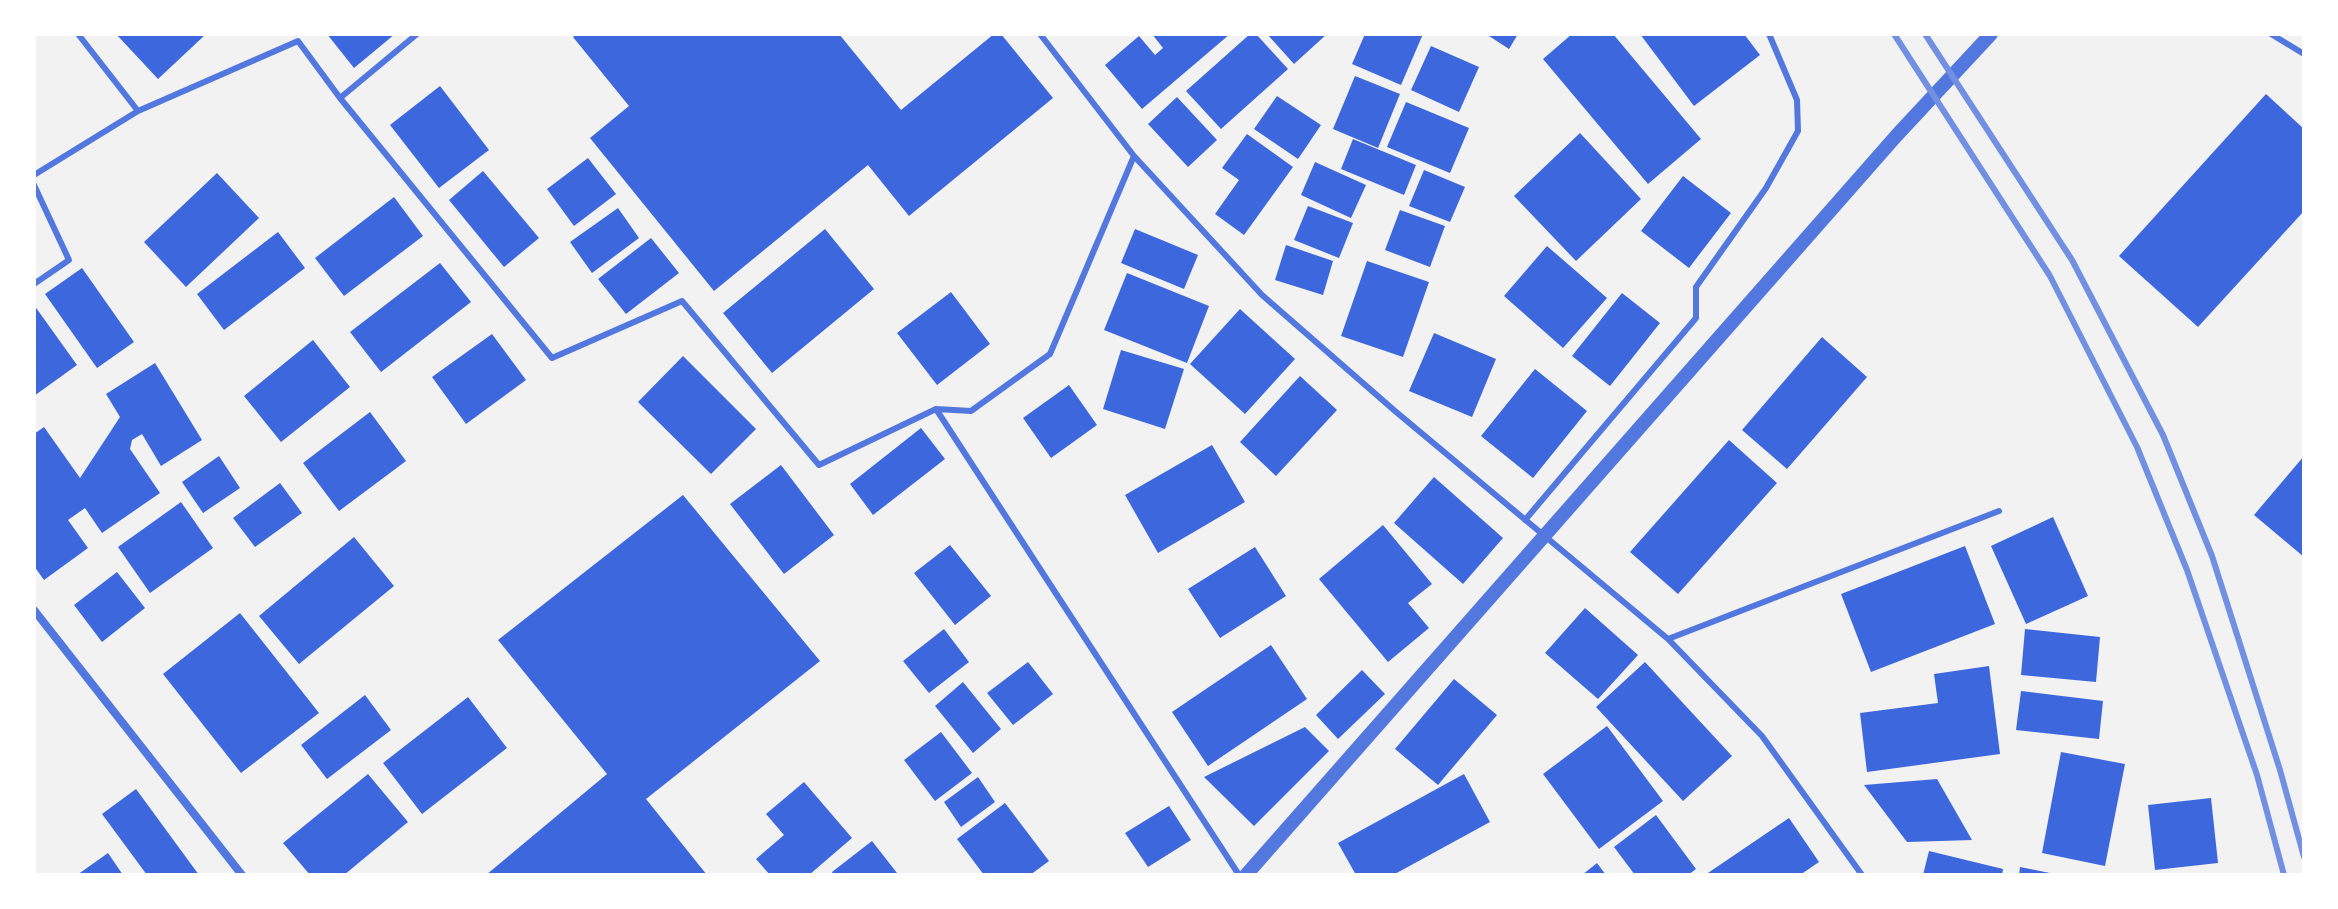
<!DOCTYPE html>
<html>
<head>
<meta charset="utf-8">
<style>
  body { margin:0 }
  #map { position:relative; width:2338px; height:909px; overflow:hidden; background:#f2f2f2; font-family:Poppins,sans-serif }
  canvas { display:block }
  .frame { position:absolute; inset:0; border:36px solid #fff; pointer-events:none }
</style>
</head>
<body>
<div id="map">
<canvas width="2338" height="909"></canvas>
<div class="frame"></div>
</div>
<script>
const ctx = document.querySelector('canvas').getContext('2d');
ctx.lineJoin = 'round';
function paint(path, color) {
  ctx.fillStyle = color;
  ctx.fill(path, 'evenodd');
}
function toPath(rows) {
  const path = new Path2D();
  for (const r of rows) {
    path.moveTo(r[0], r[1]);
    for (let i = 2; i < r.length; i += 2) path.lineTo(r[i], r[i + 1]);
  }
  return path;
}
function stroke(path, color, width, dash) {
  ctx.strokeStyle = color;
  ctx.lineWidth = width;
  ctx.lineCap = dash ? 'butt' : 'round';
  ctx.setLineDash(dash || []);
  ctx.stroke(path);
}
const building = toPath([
  [116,34,206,34,158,79],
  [327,34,395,34,354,68],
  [577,34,839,34,901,110,994,34,1001,34,1053,98,909,216,868,165,714,291,590,138,629,106,573,37],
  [1152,34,1230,34,1142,109,1105,65,1139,36,1155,55,1163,48],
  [1250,34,1256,34,1288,69,1221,129,1186,91],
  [1267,34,1327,34,1294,64],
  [1365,34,1423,34,1401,85,1352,64],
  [1486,34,1518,34,1509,49],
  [1572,34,1613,34,1701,139,1648,184,1543,59],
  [1640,34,1744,34,1760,55,1694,106],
  [1431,46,1479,67,1459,112,1411,90],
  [1355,76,1400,94,1378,148,1333,129],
  [440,86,489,150,439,188,390,125],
  [2266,94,2304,129,2304,211,2198,327,2119,256],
  [1277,96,1321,125,1298,159,1254,129],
  [1177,97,1217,140,1188,167,1148,124],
  [1406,102,1469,128,1450,173,1387,147],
  [1580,133,1641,199,1576,261,1514,196],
  [1247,134,1293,167,1244,235,1215,214,1239,180,1222,168],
  [1353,139,1416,165,1404,195,1341,169],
  [588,158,616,194,574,226,547,189],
  [1315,162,1366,185,1351,218,1301,195],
  [1424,170,1465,187,1450,222,1409,206],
  [483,171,539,238,504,267,449,200],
  [217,173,259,218,186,287,144,242],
  [1683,176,1731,213,1689,268,1641,231],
  [394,197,423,236,344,296,315,258],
  [1308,206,1353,223,1339,258,1294,240],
  [618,208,639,238,592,273,570,242],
  [1400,210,1445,226,1430,267,1385,250],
  [825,229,874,289,772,373,723,313],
  [1135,229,1198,255,1184,289,1121,263],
  [278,232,305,268,224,330,197,294],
  [651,238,679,273,626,314,598,279],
  [1286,245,1333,261,1323,295,1275,280],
  [1547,246,1607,298,1563,348,1504,296],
  [1367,261,1429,282,1403,357,1341,336],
  [440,263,471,302,381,372,350,332],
  [82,268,134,342,97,368,45,294],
  [1127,273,1209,306,1187,363,1104,330],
  [951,292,990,344,937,385,897,333],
  [1622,293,1660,323,1610,386,1572,356],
  [34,305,77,365,34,396],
  [1240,309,1295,359,1245,414,1190,364],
  [1434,333,1496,359,1472,417,1409,391],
  [492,334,526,380,466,424,432,377],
  [1822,337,1867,377,1787,469,1742,430],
  [313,340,350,387,281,442,244,396],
  [1121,350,1184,369,1165,429,1103,409],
  [683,356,756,429,711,474,638,402],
  [155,363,202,440,161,466,142,434,132,440,130,449,160,493,102,533,85,508,68,520,88,548,44,580,34,566,34,434,44,427,80,478,120,417,106,394],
  [1535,369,1587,411,1533,478,1481,436],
  [1300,376,1337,410,1276,476,1240,442],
  [1069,385,1097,425,1051,458,1023,418],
  [370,412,406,461,339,511,303,463],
  [921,428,945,459,873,515,850,484],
  [1729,440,1777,483,1678,594,1630,552],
  [1212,445,1245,502,1158,553,1125,495],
  [219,456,240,488,203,513,182,482],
  [2304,456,2304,557,2254,515],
  [781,465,834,535,784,574,730,504],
  [1434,477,1503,538,1463,584,1394,523],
  [280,483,302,513,255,547,233,518],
  [683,495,820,661,646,799,707,875,486,875,607,774,498,640],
  [181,502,213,548,150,593,118,547],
  [2053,517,2088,596,2026,624,1991,546],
  [1383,525,1432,584,1408,603,1429,628,1388,662,1319,579],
  [354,537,394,586,299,664,259,616],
  [950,545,991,596,955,625,914,573],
  [1965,546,1995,624,1871,672,1841,594],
  [1255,547,1286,596,1220,638,1188,589],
  [117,572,145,608,102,642,74,605],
  [1585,608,1638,655,1598,699,1545,653],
  [240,613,319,713,241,773,163,674],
  [944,629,969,662,929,693,903,661],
  [2025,629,2100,637,2096,682,2021,675],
  [1271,645,1307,699,1208,766,1172,712],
  [1028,662,1053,694,1013,725,987,693],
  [1645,662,1732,756,1683,801,1596,707],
  [1989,666,2000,754,1867,772,1860,713,1938,703,1934,674],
  [1362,670,1385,694,1338,739,1316,715],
  [1454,679,1497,715,1438,785,1395,749],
  [963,682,1001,729,973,753,935,706],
  [2021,691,2103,701,2099,739,2016,730],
  [365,695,391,730,327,779,301,745],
  [468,697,507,748,422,814,383,763],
  [1607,726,1663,801,1599,849,1543,774],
  [1305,727,1329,751,1254,826,1204,777],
  [941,732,972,773,935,801,904,760],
  [2061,752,2125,764,2105,866,2042,853],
  [368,774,408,822,344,875,310,875,283,843],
  [1464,774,1490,822,1393,875,1356,875,1338,843],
  [978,777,995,802,961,827,944,802],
  [1937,779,1972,840,1907,842,1864,785],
  [804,782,852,838,809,875,770,875,756,859,784,835,766,814],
  [136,789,199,875,147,875,102,814],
  [2211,798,2218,863,2155,870,2148,805],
  [1005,803,1049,861,1030,875,984,875,957,839],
  [1169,806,1191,840,1148,867,1125,833],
  [1656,815,1696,869,1688,875,1635,875,1614,847],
  [1789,818,1819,862,1800,875,1705,875],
  [872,841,897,873,834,875,832,872],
  [1929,851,2003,869,2002,875,1923,875],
  [108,853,123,875,77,875],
  [1597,863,1606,875,1582,875],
  [2020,867,2055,874,2055,875,2019,875]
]);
const service = toPath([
  [78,34,138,111],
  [1040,34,1134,156,1262,295,1395,411,1668,639,1762,736,1862,875],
  [2271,34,2304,54],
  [340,98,552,358,682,301,819,465,936,409,971,411,1050,354,1134,156],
  [34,175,138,111,298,41,340,98,417,34],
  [34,185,69,260,34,284],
  [936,409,1239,875],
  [1525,520,1696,318,1696,287,1766,188,1798,131,1797,100,1769,34],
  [1668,639,1999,511]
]);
const minor = toPath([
  [34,610,242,875]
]);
const tertiary = toPath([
  [1246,875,1897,135,1991,34]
]);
const rail = toPath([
  [1894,34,2050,276,2137,447,2187,570,2257,775,2284,875],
  [1925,34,2072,260,2163,435,2212,556,2280,770,2304,857]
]);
paint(building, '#3d67dc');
stroke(service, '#5277de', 6);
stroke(minor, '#5277de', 8);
stroke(tertiary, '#5277de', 14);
stroke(rail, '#7290e2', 6);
</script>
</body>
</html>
